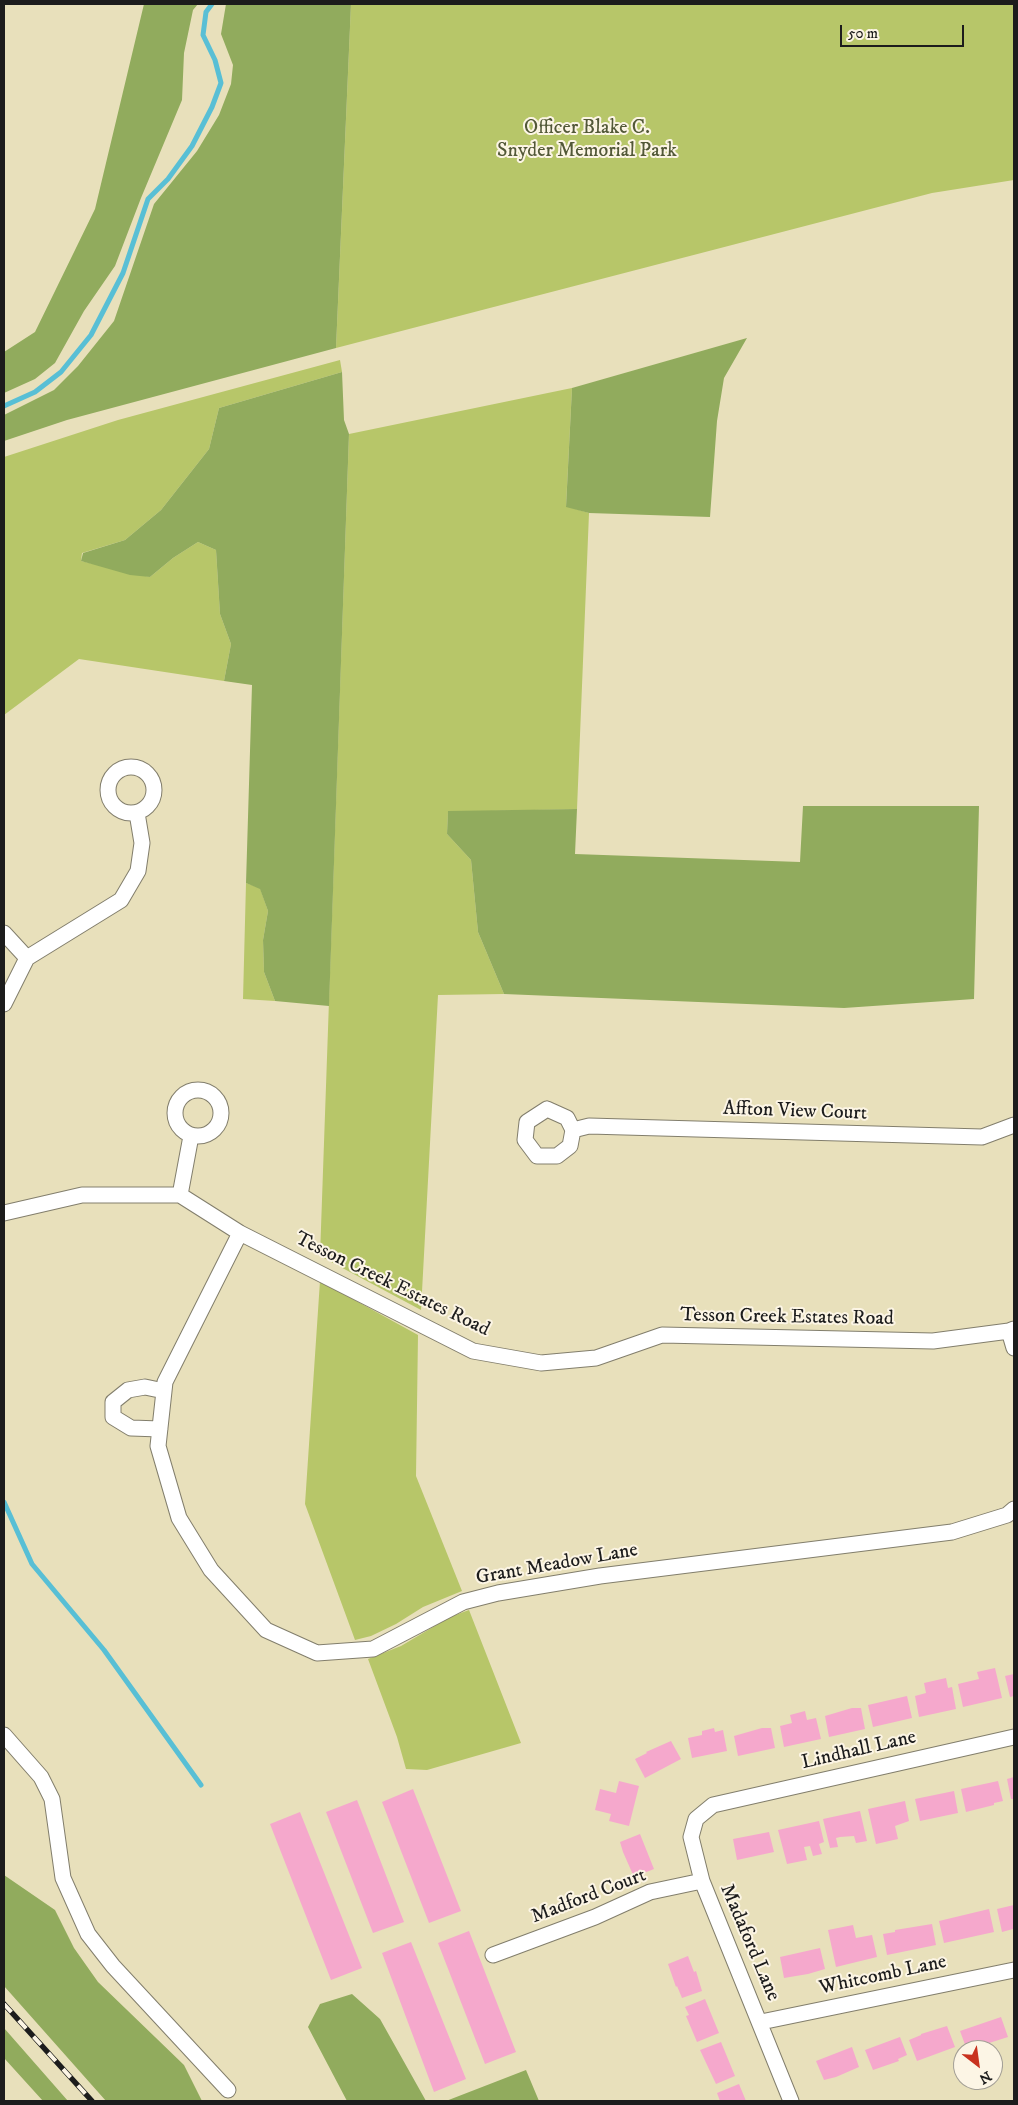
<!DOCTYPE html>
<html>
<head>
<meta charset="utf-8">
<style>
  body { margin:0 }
  #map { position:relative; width:1018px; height:2105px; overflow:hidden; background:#e8e0bb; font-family:"IM FELL DW Pica",serif }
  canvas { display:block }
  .frame { position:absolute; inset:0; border:5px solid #1c1c1c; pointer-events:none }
  .north { position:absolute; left:953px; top:2040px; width:50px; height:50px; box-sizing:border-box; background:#fcf5e5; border:1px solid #a29e95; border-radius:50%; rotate:150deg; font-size:14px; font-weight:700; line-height:20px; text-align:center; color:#1c1c1c }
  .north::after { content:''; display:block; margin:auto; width:18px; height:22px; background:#c8321e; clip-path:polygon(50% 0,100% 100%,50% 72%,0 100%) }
  .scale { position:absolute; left:840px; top:25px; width:124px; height:22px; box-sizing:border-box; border:2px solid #1c1c1c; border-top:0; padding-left:6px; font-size:15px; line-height:18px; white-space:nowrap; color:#1c1c1c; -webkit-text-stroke:4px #fcf5e5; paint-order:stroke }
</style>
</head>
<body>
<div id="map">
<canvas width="1018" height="2105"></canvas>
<div class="frame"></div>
<div class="north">N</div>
<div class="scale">50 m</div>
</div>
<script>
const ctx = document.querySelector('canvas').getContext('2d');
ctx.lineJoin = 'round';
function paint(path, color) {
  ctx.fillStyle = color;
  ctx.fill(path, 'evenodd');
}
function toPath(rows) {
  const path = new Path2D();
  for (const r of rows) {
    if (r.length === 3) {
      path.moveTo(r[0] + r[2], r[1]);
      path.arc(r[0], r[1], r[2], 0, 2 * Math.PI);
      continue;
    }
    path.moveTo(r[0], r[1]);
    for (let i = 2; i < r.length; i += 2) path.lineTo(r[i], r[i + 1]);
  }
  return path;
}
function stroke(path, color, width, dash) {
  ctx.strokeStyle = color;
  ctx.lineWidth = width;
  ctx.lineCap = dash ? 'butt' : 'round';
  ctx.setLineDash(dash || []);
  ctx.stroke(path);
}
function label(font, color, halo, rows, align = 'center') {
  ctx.font = font + ' "IM FELL DW Pica",serif';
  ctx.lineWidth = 4;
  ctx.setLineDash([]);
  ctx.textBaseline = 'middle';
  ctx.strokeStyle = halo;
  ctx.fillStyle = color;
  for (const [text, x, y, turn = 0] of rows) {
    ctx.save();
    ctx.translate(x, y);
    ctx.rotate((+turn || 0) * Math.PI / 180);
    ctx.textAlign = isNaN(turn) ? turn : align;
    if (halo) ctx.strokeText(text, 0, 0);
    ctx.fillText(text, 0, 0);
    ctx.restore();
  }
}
const green = toPath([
  [351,4,1014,4,1014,180,932,193,336,348],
  [340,360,342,372,219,408,209,449,161,510,125,540,82,553,81,561,150,577,173,558,198,542,216,550,220,614,231,644,224,681,79,659,4,715,4,457,118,420],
  [572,388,566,506,589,513,577,809,448,812,447,834,471,860,478,932,504,994,438,995,421,1310,320,1256,349,434],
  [246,883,260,888,268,911,263,940,264,972,275,1001,243,999],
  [320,1281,418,1335,416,1476,462,1591,423,1607,396,1624,371,1636,355,1640,305,1504],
  [469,1610,521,1743,427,1770,406,1769,397,1737,368,1659,401,1646,450,1617]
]);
const forest = toPath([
  [144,4,198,4,193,10,184,53,182,100,141,198,115,266,84,311,55,363,35,379,4,393,4,352,35,332,95,209],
  [226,4,351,4,336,348,67,420,4,441,4,415,54,390,78,366,114,321,154,204,197,151,219,115,231,84,233,65,221,34],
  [747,338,724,378,717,421,710,517,589,513,566,507,572,388],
  [342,372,344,420,349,434,329,1006,275,1001,264,972,263,940,268,911,260,889,246,883,252,685,224,681,231,644,220,614,216,550,198,542,173,558,150,577,130,575,81,561,83,553,125,540,161,510,209,449,219,408],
  [803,806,979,806,974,999,844,1008,504,994,478,932,471,860,447,834,448,811,577,809,575,854,800,862],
  [4,1875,55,1910,74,1948,98,1982,184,2065,202,2101,106,2101,4,1986],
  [352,1994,380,2019,426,2101,347,2101,308,2027,320,2004],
  [4,2028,68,2101,43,2101,4,2058],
  [526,2070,539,2101,446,2101]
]);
const stream = toPath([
  [4,406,35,392,61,372,91,335,123,273,148,199,168,179,192,146,212,107,221,83,215,60,203,35,206,12,212,4],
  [4,1502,32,1564,104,1650,201,1785]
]);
const building = toPath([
  [995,1668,1002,1698,963,1707,958,1684,979,1679,977,1672],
  [1014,1674,1014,1696,1010,1697,1005,1676],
  [946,1678,948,1688,952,1687,956,1709,919,1717,915,1696,926,1693,924,1683],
  [907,1696,912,1718,873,1727,868,1705],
  [852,1708,861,1708,865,1729,829,1737,825,1716],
  [805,1711,807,1720,816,1718,821,1739,784,1747,780,1726,792,1723,790,1715],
  [714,1728,715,1732,723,1730,727,1751,692,1758,688,1738,702,1735,702,1731],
  [762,1728,771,1728,775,1748,738,1756,734,1736],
  [671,1741,681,1759,645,1778,635,1759,647,1753,646,1752],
  [1014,1777,1014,1799,1011,1799,1007,1779],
  [619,1781,639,1786,629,1826,609,1821,611,1814,595,1810,600,1789,616,1793],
  [998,1781,1003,1801,994,1803,994,1805,966,1812,961,1789],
  [413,1789,461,1911,429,1923,382,1802],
  [954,1791,958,1813,920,1821,915,1799],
  [357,1800,404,1922,373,1933,326,1812],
  [905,1801,909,1821,895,1826,898,1839,876,1844,868,1809],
  [860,1811,867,1841,856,1843,854,1836,840,1837,836,1838,838,1847,830,1848,823,1819],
  [300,1812,362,1968,331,1980,270,1824],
  [819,1821,824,1842,819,1844,822,1854,813,1856,810,1846,804,1847,807,1860,787,1864,778,1830],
  [769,1832,774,1852,737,1860,733,1839],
  [640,1834,654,1869,634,1877,623,1852,620,1842],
  [1014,1905,1014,1933,1013,1929,1002,1932,997,1909],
  [989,1909,994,1932,944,1943,939,1921],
  [932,1924,936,1945,887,1955,883,1934,895,1932,895,1930],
  [853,1925,856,1938,872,1935,877,1957,836,1967,828,1930],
  [469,1931,516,2052,485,2064,438,1943],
  [411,1942,466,2079,434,2092,382,1953],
  [820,1948,825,1969,808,1974,784,1978,780,1957],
  [688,1956,694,1972,696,1971,702,1991,682,1998,677,1986,676,1987,668,1964],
  [705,1999,719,2033,697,2042,686,2016,689,2015,685,2007],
  [1001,2017,1008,2037,967,2050,960,2031],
  [947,2026,955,2047,917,2061,909,2040,921,2035,921,2034],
  [900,2037,907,2055,898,2059,899,2061,873,2070,865,2050],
  [721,2042,735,2076,716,2084,700,2050],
  [852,2047,859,2067,836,2077,824,2080,816,2061],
  [739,2084,746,2101,720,2101,717,2093]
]);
const minor = toPath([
  [131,790,23],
  [4,933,27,958],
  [4,1004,27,958,121,900,138,871,142,843,137,813],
  [198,1113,23],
  [547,1109,567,1118,573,1130,570,1146,557,1156,537,1156,525,1140,527,1122,547,1109],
  [573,1130,589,1126,982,1137,1014,1125],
  [180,1195,191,1136],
  [4,1213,82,1195,180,1195,240,1233,473,1351,541,1363,596,1358,662,1335,933,1341,1009,1331,1014,1329],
  [240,1233,165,1382,158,1446,179,1518,211,1570,266,1630,317,1653,373,1649,463,1602,498,1593,600,1576,952,1532,1007,1515,1014,1509],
  [1009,1331,1014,1348],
  [160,1429,131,1428,113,1417,113,1402,128,1390,145,1387,164,1391],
  [4,1735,41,1777,52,1799,63,1878,88,1934,113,1966,228,2090],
  [493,1955,595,1917,650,1892,702,1881],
  [761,2022,1014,1970],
  [791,2101,702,1881,691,1837,696,1819,713,1805,1014,1737]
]);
const rail = toPath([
  [4,2004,92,2101]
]);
const parkNames = [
  ["Officer Blake C.",587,129],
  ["Snyder Memorial Park",587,152]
];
const streetNames = [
  ["Affton View Court",795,1112,2],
  ["Tesson Creek Estates Road",392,1285,26],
  ["Tesson Creek Estates Road",787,1318,1],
  ["Grant Meadow Lane",557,1565,-10],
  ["Lindhall Lane",859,1751,-13],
  ["Madford Court",589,1897,-21],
  ["Madaford Lane",749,1943,67],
  ["Whitcomb Lane",883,1976,-12]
];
paint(green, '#b7c669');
paint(forest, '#91ab5d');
stroke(stream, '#58bfd5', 5);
paint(building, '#f5a8cc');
stroke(minor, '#827e6c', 17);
stroke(minor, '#fff', 15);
stroke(rail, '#1c1c1c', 5.5);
stroke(rail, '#fcf5e5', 4, [11]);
label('20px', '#525837', '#fcf5e5', parkNames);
label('20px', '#1c1c1c', '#fcf5e5', streetNames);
</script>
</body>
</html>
